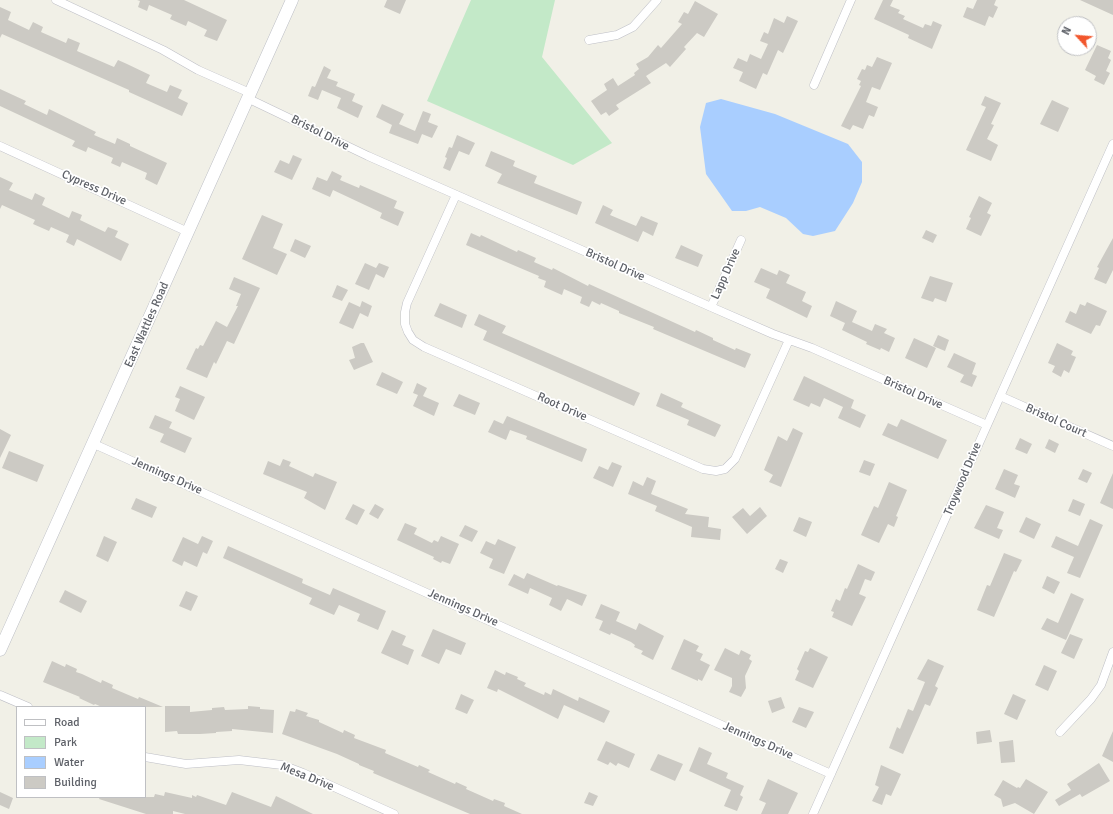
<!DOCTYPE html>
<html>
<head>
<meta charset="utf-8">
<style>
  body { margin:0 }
  #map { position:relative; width:1113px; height:814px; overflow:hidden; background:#f1f0e7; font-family:Signika,sans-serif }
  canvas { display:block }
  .legend { position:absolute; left:16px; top:706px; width:130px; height:92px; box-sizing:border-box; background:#fff; border:1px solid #bfc0c3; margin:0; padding:5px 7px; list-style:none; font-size:12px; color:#5e6168 }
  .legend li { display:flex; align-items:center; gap:8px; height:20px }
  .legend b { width:20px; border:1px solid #bfc0c3 }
  .north { position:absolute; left:1057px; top:16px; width:40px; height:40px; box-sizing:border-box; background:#fff; border:1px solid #bfc0c3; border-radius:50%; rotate:296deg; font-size:11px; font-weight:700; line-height:16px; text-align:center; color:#5e6168 }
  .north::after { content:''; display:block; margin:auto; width:14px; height:18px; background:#f2562c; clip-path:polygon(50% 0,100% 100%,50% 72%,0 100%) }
</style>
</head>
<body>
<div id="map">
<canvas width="1113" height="814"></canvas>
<ul class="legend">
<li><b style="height:5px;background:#fff"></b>Road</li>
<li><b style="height:11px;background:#c3e9c8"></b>Park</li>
<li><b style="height:11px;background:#a9ceff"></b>Water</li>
<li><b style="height:11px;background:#cccac4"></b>Building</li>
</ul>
<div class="north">N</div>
</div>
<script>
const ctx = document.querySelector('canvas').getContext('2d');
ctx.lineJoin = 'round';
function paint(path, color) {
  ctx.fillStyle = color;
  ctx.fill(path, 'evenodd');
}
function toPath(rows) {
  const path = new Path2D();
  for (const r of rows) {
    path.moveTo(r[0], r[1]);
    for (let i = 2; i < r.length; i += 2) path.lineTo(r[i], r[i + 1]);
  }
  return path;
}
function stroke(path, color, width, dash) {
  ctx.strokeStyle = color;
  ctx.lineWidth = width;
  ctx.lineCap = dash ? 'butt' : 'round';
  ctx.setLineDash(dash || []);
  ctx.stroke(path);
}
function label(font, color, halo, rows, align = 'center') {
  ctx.font = font + ' Signika,sans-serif';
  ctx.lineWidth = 3.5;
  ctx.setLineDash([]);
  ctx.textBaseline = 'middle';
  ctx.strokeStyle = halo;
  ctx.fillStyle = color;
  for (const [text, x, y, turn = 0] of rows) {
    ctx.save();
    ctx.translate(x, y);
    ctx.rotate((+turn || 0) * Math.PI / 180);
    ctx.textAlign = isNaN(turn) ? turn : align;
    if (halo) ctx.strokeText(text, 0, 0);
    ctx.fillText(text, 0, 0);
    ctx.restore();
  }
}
const green = toPath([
  [471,0,555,0,542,57,612,143,573,165,427,101]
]);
const water = toPath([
  [721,99,775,114,848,144,862,162,862,182,853,203,835,231,813,236,803,234,786,218,760,207,746,211,732,211,706,174,700,127,706,103]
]);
const building = toPath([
  [137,0,184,0,227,20,217,41,204,36,207,30,188,21,186,26,170,19,172,15,149,5,147,11,138,7,140,1],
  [387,0,406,0,400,14,384,7],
  [883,0,893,0,890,6,900,10,898,13,905,16,903,19,923,28,925,24,931,26,933,21,942,25,932,49,908,38,909,35,874,19],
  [977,0,996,0,994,5,998,7,993,18,989,16,985,26,963,17,967,7,973,9],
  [1080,0,1113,0,1113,15],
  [695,1,718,14,704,37,697,33,684,47,686,49,670,67,666,63,646,76,651,83,616,105,619,109,609,116,606,112,601,115,591,101,607,90,604,84,613,78,618,86,635,75,634,73,639,69,636,64,648,57,658,45,661,48,682,24,678,22,684,12,688,14],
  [0,7,11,12,8,20,29,30,33,22,43,27,41,32,66,43,68,38,80,43,77,51,114,67,118,60,127,64,150,75,146,83,167,92,170,85,182,90,178,98,188,103,182,116,129,92,129,90,2,34,0,38],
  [787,16,798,21,783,53,778,50,767,75,763,73,756,89,739,81,743,72,733,68,738,58,747,62,750,54,761,59,768,44,760,41,764,32,768,34,774,18,784,23],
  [1097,45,1111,51,1108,58,1111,60,1106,71,1110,73,1104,85,1094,80,1096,76,1085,70],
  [877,57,892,63,880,90,872,87,866,102,878,107,874,117,869,115,863,129,853,125,850,130,841,126,861,86,859,85,861,81,857,79,862,69,865,70,867,65,872,67],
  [324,66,331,70,327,78,338,82,336,86,355,94,352,101,363,106,358,118,337,108,341,98,322,90,318,100,308,96,312,86,315,87],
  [0,89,26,101,24,104,47,115,49,109,96,132,94,135,115,144,117,138,130,144,130,146,167,163,157,185,145,179,147,173,122,162,120,167,111,163,113,158,88,147,86,152,72,146,75,141,0,106],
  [985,96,1001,103,991,124,994,125,987,139,998,145,991,161,966,150,986,107,981,105],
  [1052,100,1069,108,1058,132,1040,124],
  [382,104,404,114,399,124,415,131,423,111,431,114,428,122,438,126,432,138,422,134,418,144,389,133,392,125,376,117],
  [457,135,475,143,469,155,459,151,450,171,443,168,447,158,445,157,449,147,452,148],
  [491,151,515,161,513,166,537,176,534,183,582,202,577,215,497,183,502,174,485,166],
  [293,155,302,159,292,180,274,172,280,160,289,164],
  [332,171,342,176,340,180,359,188,360,185,397,201,394,208,404,212,398,226,380,218,382,213,333,190,330,197,312,189,317,177,327,181],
  [0,177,13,183,9,190,32,200,35,193,45,198,42,205,69,218,72,211,82,215,80,220,105,232,108,227,118,231,115,237,129,244,121,261,77,239,74,246,66,242,69,235,51,227,49,231,33,224,35,220,2,205,0,209],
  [979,196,992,203,987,213,991,215,981,236,966,229,971,218,969,217],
  [603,205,613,210,610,215,636,226,641,216,658,223,653,236,643,231,638,242,595,223],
  [262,215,283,224,273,248,287,254,277,275,242,259],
  [926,230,937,235,933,243,922,238],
  [471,233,480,237,481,235,517,252,518,250,536,258,534,262,552,270,553,268,588,286,589,284,695,332,696,330,713,338,713,340,735,350,736,348,751,354,745,368,653,329,654,327,619,313,619,311,601,303,600,305,592,301,589,307,580,303,582,297,564,289,562,295,544,287,546,281,538,278,539,276,466,245],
  [1113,238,1113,270,1106,284,1094,279,1099,268,1097,267],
  [295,239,311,246,305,258,290,251],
  [681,245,703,255,698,267,675,258],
  [365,263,376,268,379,263,389,267,384,278,376,274,369,290,355,284],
  [761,268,777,275,779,270,790,275,786,283,806,292,802,301,812,306,807,318,766,298,770,289,754,282],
  [930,276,953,283,946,302,935,298,933,302,921,298],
  [234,277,260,288,234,344,227,341,216,364,214,362,207,378,186,369,196,348,198,349,200,345,203,346,216,321,227,327,238,306,236,306,241,294,229,289],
  [337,285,348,290,342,301,332,297],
  [362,301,372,306,368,317,360,313,353,329,339,323,349,302,360,307],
  [836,301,857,311,852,322,872,331,875,324,887,329,884,333,895,338,889,352,881,348,880,350,866,344,867,342,842,330,845,323,830,316],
  [1087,302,1107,311,1100,326,1096,325,1091,334,1065,322,1070,311,1076,314,1080,304,1085,306],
  [440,303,467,315,462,328,434,316],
  [479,314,506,326,502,333,640,393,634,406,483,340,487,331,474,325],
  [938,335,949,340,945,351,933,346],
  [914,338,936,348,927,368,905,358],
  [361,343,364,343,373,362,354,370,349,360,355,358,352,347],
  [1057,343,1073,351,1071,355,1076,357,1069,373,1064,370,1061,377,1052,372,1055,366,1048,363],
  [954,353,976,363,972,374,977,376,972,387,960,382,964,375,947,367],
  [382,372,403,382,397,394,376,385],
  [804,376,854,400,851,408,866,415,860,428,838,418,843,407,824,398,820,407,811,403,809,407,793,400],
  [417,383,427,388,423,396,439,403,434,416,413,406,418,395,413,393],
  [180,386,205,397,194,420,175,411,180,399,175,397],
  [661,393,683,403,681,407,721,425,715,437,687,425,689,420,656,406],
  [459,394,480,403,475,415,453,406],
  [155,415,172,422,169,428,192,438,185,453,160,442,164,434,149,428],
  [507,416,587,449,582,462,526,439,527,436,510,430,506,440,488,432,494,420,503,424],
  [901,419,947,440,938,459,882,435,888,423,897,427],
  [793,428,803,433,781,487,769,482,773,475,764,470,778,436,787,441],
  [0,429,11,435,0,458],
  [1020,438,1032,444,1027,454,1015,449],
  [1049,439,1059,444,1055,453,1045,448],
  [9,451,44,465,37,482,2,468],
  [283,459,291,462,289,466,313,477,315,473,337,482,325,510,304,498,307,492,263,474,268,461,280,466],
  [864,460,875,464,870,476,859,472],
  [612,462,622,466,613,487,593,478,599,466,608,470],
  [1004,469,1018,475,1014,484,1020,486,1015,498,995,489],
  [1083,469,1092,473,1087,483,1078,479],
  [1113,473,1113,509,1100,503],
  [647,477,656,481,651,494,688,509,685,514,709,517,708,527,721,529,720,540,691,537,692,527,655,511,657,506,628,494,633,481,643,486],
  [889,482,907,490,896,516,898,517,894,527,888,524,879,543,861,535,874,506,878,508],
  [136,498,157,507,152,518,131,509],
  [1073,499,1085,504,1080,516,1068,511],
  [353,504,365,510,357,525,345,519],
  [375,504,384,509,378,519,369,514],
  [986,505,1004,512,997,528,1003,530,999,539,974,528],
  [760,507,767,516,747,534,732,517,743,508,750,516],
  [799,517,812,522,806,537,793,531],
  [1026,517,1041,524,1034,539,1019,532],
  [1090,519,1103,525,1080,578,1067,573,1074,557,1051,547,1056,536,1078,546],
  [405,523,417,528,414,534,432,543,434,540,438,542,441,536,459,544,450,564,442,561,441,563,433,559,434,557,397,540],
  [465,525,478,531,472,542,459,536],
  [104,536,117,542,108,562,96,556],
  [202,536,213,541,207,554,203,552,197,567,184,561,182,566,172,561,183,537,198,544],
  [498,539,516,547,504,574,489,568,493,559,480,553,486,541,495,545],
  [228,546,303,579,302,583,330,595,333,588,386,611,378,630,357,621,360,614,339,605,334,615,309,604,312,598,223,558],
  [1004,553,1022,560,1016,572,1014,571,994,617,977,610,987,585,990,586],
  [780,559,788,562,783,573,775,569],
  [858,564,875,572,871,581,865,579,859,594,866,597,852,626,832,617,834,612,831,611,836,599,840,601,845,588,847,589],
  [527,573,557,586,558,585,587,595,582,606,567,599,561,611,549,605,552,598,530,588,528,594,508,585,514,574,524,579],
  [1047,576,1060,582,1054,594,1042,588],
  [65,590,87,601,81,613,59,602],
  [186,591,198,596,191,611,179,606],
  [1071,593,1084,599,1066,640,1041,629,1047,618,1058,623],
  [601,604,620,612,616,621,636,630,639,623,664,636,653,660,641,654,643,651,634,647,635,645,631,642,611,633,610,635,599,630,603,621,595,618],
  [433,629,466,643,461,655,446,649,439,664,421,656],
  [392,630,406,636,402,645,414,650,408,665,381,653],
  [1070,634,1083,639,1074,659,1061,653],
  [684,639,699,646,696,651,703,654,700,660,710,665,702,681,698,679,698,681,671,669],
  [725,648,739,655,741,650,751,655,749,659,752,661,745,676,746,688,741,697,729,692,732,686,732,678,714,670],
  [810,648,828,657,813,688,795,680,799,671,797,669,805,651,808,652],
  [928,659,944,666,935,686,938,688,930,706,925,704,903,754,889,748,897,727,900,729,908,709,913,711,925,682,917,679],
  [52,661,65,667,66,664,77,669,76,672,82,674,101,683,102,680,113,685,112,688,138,699,139,697,163,707,102,707,95,704,94,705,79,698,80,697,43,682],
  [1044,665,1057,671,1048,691,1035,685],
  [495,670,505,675,506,672,518,677,517,679,526,683,524,686,544,695,545,692,551,695,553,689,578,701,579,697,610,711,604,723,564,705,558,719,498,689,497,692,487,688],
  [461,694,474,700,467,714,455,709],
  [1013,694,1026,700,1017,720,1004,714],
  [781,697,785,708,772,713,768,701],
  [165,706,190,706,190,712,212,710,212,708,224,707,225,710,248,709,248,706,260,707,260,709,274,710,273,733,232,729,232,731,216,732,216,733,200,734,178,734,177,731,165,732],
  [799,707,814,712,806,728,792,722],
  [296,709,308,713,306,716,319,720,319,722,343,733,344,730,355,735,354,738,386,750,385,753,418,767,419,765,430,770,428,772,455,784,456,782,467,787,466,789,493,801,494,799,505,803,504,806,522,814,470,814,373,773,374,771,359,765,359,764,337,754,282,734,290,711,295,712],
  [990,730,992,742,977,744,976,732],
  [1113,731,1113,762,1102,756],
  [1013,740,1015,762,1001,763,999,742],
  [606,741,635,754,629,768,618,763,616,766,610,762,608,765,597,760],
  [699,747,712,753,707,764,728,773,726,778,744,786,740,795,743,797,737,811,724,806,731,790,689,771],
  [658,754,683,764,675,781,650,770],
  [1099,763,1110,781,1082,797,1080,794,1059,806,1055,800,1071,790,1067,784],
  [881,765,901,774,891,796,886,794,882,805,872,801,879,787,875,785],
  [768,779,798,793,788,814,761,814,766,803,759,800],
  [1026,779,1048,792,1034,814,1015,803,1003,807,1001,799,994,795,1003,780,1017,788,1018,787,1020,788],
  [0,792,13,798,9,809,0,805],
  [165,792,192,798,192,795,196,797,197,795,226,805,232,792,271,807,276,796,313,814,185,814,173,811,173,814,146,814,99,799,100,797,154,797,155,794,164,796],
  [589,792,598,796,593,806,584,803]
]);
const minor = toPath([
  [56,0,163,50,198,70,250,93],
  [589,40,617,35,633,27,657,0],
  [814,85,851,0],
  [247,98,368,156,711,307,773,334,812,348,987,425],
  [0,146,188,232],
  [456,195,407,303,405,312,405,324,408,332,413,340,424,347,703,469,716,471,725,469,735,459,789,340],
  [711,307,741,240],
  [1000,396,1113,446],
  [94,444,831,774],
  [0,695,28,707],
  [1060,732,1091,699,1101,685,1113,652],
  [145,757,186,764,239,760,282,765,303,773,394,814],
  [813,814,1113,144]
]);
const secondary = toPath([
  [0,650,292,0]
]);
const streetNames = [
  ["Bristol Drive",320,133,27],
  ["Cypress Drive",94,188,24],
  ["Bristol Drive",615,265,24],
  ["Lapp Drive",726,274,-66],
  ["East Wattles Road",147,325,-66],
  ["Bristol Drive",913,393,24],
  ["Root Drive",562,407,24],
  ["Bristol Court",1056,421,24],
  ["Jennings Drive",167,476,24],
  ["Troywood Drive",963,479,-67],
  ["Jennings Drive",463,608,24],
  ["Jennings Drive",758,741,24],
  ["Mesa Drive",307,777,22]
];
paint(green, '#c3e9c8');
paint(water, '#a9ceff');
paint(building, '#cccac4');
stroke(minor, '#bebfc6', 9);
stroke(secondary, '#bcbec5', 13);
stroke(minor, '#fff', 8);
stroke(secondary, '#fff', 12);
label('12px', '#5e6168', '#fff', streetNames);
</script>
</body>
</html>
